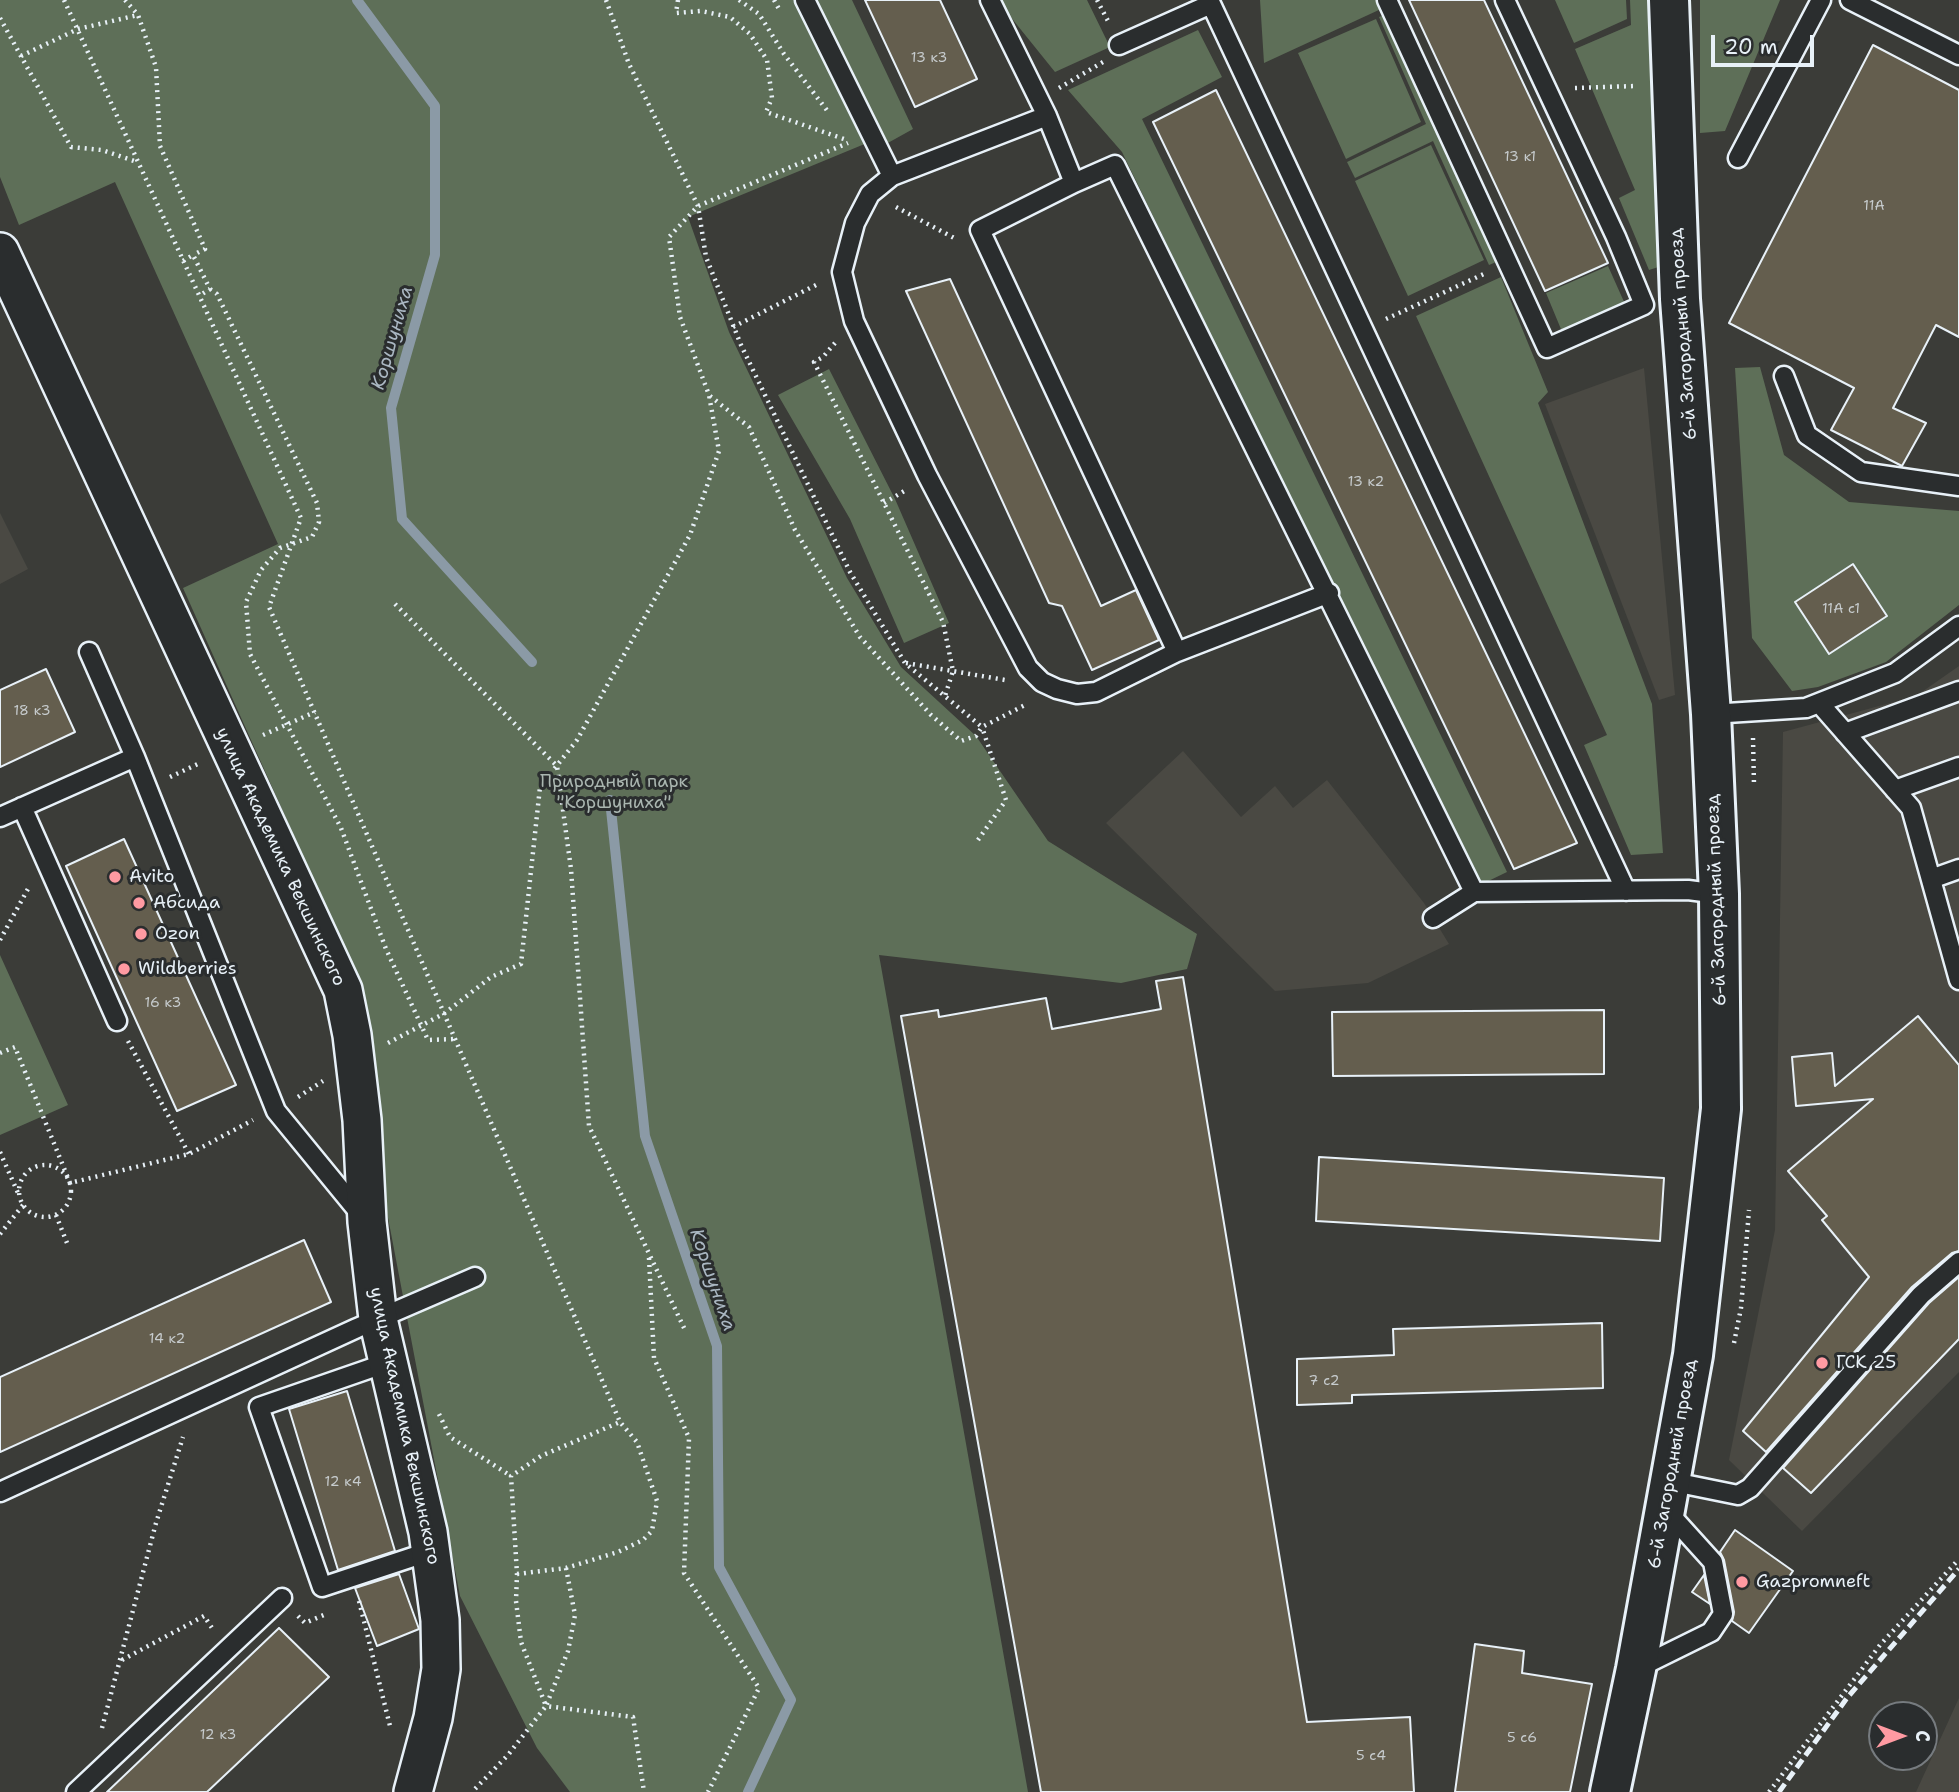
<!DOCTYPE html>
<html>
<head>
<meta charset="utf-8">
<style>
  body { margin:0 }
  #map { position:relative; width:1959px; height:1792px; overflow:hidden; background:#3b3c38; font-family:"Shantell Sans",sans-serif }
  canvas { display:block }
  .north { position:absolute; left:1868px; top:1701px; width:70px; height:70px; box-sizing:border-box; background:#2a2d2e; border:2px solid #767b7f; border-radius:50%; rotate:90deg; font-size:19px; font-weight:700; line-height:28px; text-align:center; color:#e8f1f8 }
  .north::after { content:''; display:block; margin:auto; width:24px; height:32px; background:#ff9aa2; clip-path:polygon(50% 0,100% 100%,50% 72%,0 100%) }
  .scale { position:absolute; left:1711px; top:35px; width:103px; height:32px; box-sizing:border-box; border:4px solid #e8f1f8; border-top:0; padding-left:9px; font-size:21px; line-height:24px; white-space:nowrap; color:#e8f1f8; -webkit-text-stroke:5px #2a2d2e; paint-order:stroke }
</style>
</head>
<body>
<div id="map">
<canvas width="1959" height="1792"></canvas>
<div class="north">С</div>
<div class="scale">20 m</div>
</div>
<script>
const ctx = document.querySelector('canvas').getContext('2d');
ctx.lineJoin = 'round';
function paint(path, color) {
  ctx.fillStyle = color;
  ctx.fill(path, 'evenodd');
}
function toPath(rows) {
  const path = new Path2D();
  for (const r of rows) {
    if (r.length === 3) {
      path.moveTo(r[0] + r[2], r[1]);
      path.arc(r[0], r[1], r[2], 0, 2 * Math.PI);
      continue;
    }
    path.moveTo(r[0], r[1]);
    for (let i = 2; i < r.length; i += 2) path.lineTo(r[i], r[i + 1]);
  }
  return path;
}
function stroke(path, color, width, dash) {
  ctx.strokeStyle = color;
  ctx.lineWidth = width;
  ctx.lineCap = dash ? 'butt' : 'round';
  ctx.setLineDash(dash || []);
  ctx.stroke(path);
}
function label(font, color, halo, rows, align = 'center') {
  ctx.font = font + ' "Shantell Sans",sans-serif';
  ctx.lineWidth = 6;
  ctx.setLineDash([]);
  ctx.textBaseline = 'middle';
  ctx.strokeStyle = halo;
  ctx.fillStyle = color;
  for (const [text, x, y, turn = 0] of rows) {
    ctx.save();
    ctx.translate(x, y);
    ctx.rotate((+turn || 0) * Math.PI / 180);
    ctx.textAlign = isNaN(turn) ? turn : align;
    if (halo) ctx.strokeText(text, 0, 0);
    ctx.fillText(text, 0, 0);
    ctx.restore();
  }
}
const built = toPath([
  [1644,368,1675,695,1659,700,1545,404],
  [0,513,28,569,0,584],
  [1959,666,1959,1372,1802,1531,1729,1460,1775,1230,1783,732,1916,696],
  [1183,751,1241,817,1275,786,1293,808,1327,780,1424,903,1449,944,1368,983,1275,991,1106,823],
  [1959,1698,1959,1792,1916,1792]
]);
const green = toPath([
  [0,0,795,0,867,143,688,217,729,332,847,578,901,667,976,736,1048,841,1197,934,1187,969,1121,983,879,955,1028,1792,570,1792,537,1748,460,1596,386,1207,354,970,183,588,278,544,115,182,19,225,0,177],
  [816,0,852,0,913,129,886,144],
  [997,0,1087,0,1110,47,1055,72],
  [1260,0,1377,0,1381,9,1264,63],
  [1555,0,1626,0,1627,19,1574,43],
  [1630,0,1662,0,1671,263,1649,270,1619,198,1635,190,1575,49,1631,25],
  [1700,0,1780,0,1725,131,1700,133],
  [1389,13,1501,260,1489,265,1433,141,1355,178,1347,162,1426,124,1379,17],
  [1376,19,1421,122,1346,159,1298,53],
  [1198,30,1222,77,1142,119,1507,872,1478,886,1122,152,1068,90],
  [1431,145,1484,260,1408,296,1355,181],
  [1608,266,1625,304,1563,334,1546,293],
  [1501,277,1548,392,1538,403,1652,704,1663,853,1631,855,1584,745,1607,735,1416,316],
  [1760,367,1784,455,1849,502,1959,511,1959,605,1886,662,1818,687,1792,691,1752,638,1735,368],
  [829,369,895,499,949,623,904,643,850,519,778,395],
  [0,955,68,1105,0,1135]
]);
const stream = toPath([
  [357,0,435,106,435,255,391,408,402,519,532,662],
  [610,800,645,1136,717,1346,719,1567,791,1700,748,1792]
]);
const building = toPath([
  [865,0,940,0,977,79,915,107,865,0],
  [1409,0,1484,0,1608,263,1545,291,1409,0],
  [1873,45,1959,90,1959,337,1936,325,1893,408,1926,423,1902,466,1831,430,1854,388,1729,323,1873,45],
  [1216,90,1577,843,1514,869,1153,122,1216,90],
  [950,279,1101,606,1136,590,1159,640,1092,670,1062,606,1049,603,906,291,950,279],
  [1853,564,1887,616,1829,654,1795,602,1853,564],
  [46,669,75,732,0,767,0,690,46,669],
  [124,839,236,1085,177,1111,66,866,124,839],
  [1183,977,1307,1722,1410,1717,1414,1792,1041,1792,901,1016,938,1010,939,1017,1046,998,1052,1029,1161,1009,1156,981,1183,977],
  [1604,1010,1604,1074,1333,1076,1332,1012,1604,1010],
  [1918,1016,1959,1065,1959,1251,1952,1253,1912,1287,1766,1452,1743,1431,1869,1277,1822,1220,1827,1216,1788,1171,1873,1099,1796,1106,1792,1057,1832,1053,1835,1086,1918,1016],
  [1319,1157,1664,1178,1660,1241,1316,1221,1319,1157],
  [304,1240,331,1302,0,1452,0,1377,304,1240],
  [1959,1277,1959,1339,1811,1493,1783,1468,1929,1303,1959,1277],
  [1602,1323,1603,1388,1352,1395,1352,1403,1297,1405,1297,1359,1394,1355,1393,1329,1602,1323],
  [347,1391,395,1551,338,1570,289,1409,347,1391],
  [1735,1530,1793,1571,1749,1633,1732,1621,1734,1612,1724,1560,1720,1552,1735,1530],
  [399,1574,419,1629,377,1646,355,1588,399,1574],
  [1704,1575,1710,1604,1692,1592,1704,1575],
  [279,1628,329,1677,207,1792,107,1792,279,1628],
  [1475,1644,1524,1651,1522,1673,1592,1684,1570,1792,1455,1792,1475,1644]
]);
const path = toPath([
  [64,0,301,518,269,607,620,1422,541,1456,511,1476,517,1574,516,1601,521,1642,546,1706,508,1755,472,1792],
  [125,0,138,15,156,67,160,146,205,249,193,255],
  [606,0,629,64,698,206,706,257,741,345,850,572,905,663,982,727,1027,704],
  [678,0,676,13,701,11,730,17,750,34,767,60,772,98,766,112,844,139],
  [739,0,759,14,784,54,829,113],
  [774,0,779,9],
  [1097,0,1108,21],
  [0,18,71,147,102,150,137,162],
  [21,56,78,29,138,15],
  [1059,88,1103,62],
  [1575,88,1636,86],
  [896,207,956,239],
  [183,261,193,255,210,289,199,296],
  [210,289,217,294,317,503,319,522,312,537,280,548,261,570,246,602,250,654,341,828,386,949,428,1040,456,1039],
  [1386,319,1486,273],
  [733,327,820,283],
  [835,343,823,357,814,362,943,622,953,671,945,696],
  [710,396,749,427,795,530,860,637,931,715,961,741,976,736,982,727],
  [884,503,906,490],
  [395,604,557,766,571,869,589,1126,685,1330],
  [906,663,1005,680],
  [263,735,315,712],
  [1753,738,1754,785],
  [170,777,200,763],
  [978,840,1006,800,982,727],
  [0,940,29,887],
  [128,1041,189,1154],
  [388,1043,445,1013,491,977,521,964,540,787,577,740,690,535,719,451,709,395,680,317,669,237,698,206,848,143],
  [0,1053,15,1047,70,1183,189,1154,253,1120],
  [298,1097,323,1081],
  [0,1152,18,1193],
  [45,1191,26],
  [56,1215,67,1243],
  [0,1234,23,1205],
  [649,1258,654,1358,689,1438,684,1573,759,1688,708,1792],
  [1734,1343,1741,1308,1749,1210],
  [439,1414,450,1437,511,1476],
  [566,1568,575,1615,568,1651,546,1706,633,1717,644,1792],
  [517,1574,566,1568,618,1552,643,1540,652,1531,657,1501,637,1442,620,1422],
  [359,1601,391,1730],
  [298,1616,305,1623,326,1614],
  [122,1660,204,1616,212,1628],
  [102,1728,156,1523,183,1437],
  [1769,1792,1880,1645,1959,1559]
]);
const lane = toPath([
  [805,0,892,176],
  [990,0,1047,116,1074,183,1115,165,1474,892,1688,890,1719,894],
  [1387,0,1547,348,1644,305,1616,237,1505,0],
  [1850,0,1959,55],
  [1119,45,1211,4,1626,891],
  [1047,116,892,176,870,194,855,223,842,272,854,321,927,475,1028,668,1042,682,1057,689,1077,694,1096,692,1177,652],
  [1738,158,1821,0],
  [1074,183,980,230,1177,652,1329,593],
  [1784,376,1807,435,1861,472,1959,486],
  [89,652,135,757,276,1111,362,1216],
  [1819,703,1911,808,1959,980],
  [1711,714,1806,708,1895,673,1959,626],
  [1845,733,1959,691],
  [1895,790,1959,767],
  [22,807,117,1021],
  [0,817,135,757],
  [1931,879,1959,869],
  [1433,918,1474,892],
  [389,1362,259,1407,322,1587,431,1551],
  [1669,1481,1738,1495,1750,1488,1921,1295,1959,1262],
  [0,1492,357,1328,475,1277],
  [1636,1669,1711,1632,1723,1614,1713,1562,1666,1510],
  [76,1792,282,1598]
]);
const street = toPath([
  [0,252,343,990,352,1035,362,1120,367,1222,378,1319,428,1532,440,1620,441,1669,433,1718,413,1792]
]);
const secondary = toPath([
  [1610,1792,1636,1669,1693,1355,1721,1109,1719,894,1711,714,1680,299,1669,0]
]);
const rail = toPath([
  [1779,1792,1847,1698,1959,1569]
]);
const markers = [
  [115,877,7,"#ff9aa2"],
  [139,903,7,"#ff9aa2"],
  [141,934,7,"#ff9aa2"],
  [124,969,7,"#ff9aa2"],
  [1822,1363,7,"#ff9aa2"],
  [1742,1582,7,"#ff9aa2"]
];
const numberNames = [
  ["13 к3",929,58],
  ["13 к1",1520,157],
  ["11А",1874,206],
  ["13 к2",1366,482],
  ["11А с1",1841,609],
  ["18 к3",32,711],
  ["16 к3",163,1003],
  ["14 к2",167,1339],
  ["7 с2",1324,1381],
  ["12 к4",343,1482],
  ["12 к3",218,1735],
  ["5 с6",1522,1738],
  ["5 с4",1371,1756]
];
const streetNames = [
  ["6-й Загородный проезд",1684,334,-94],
  ["улица Академика Векшинского",280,857,65],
  ["6-й Загородный проезд",1717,900,-92],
  ["улица Академика Векшинского",404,1426,78],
  ["6-й Загородный проезд",1673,1464,-80]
];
const parkNames = [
  ["Природный парк",614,782],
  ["\"Коршуниха\"",614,803]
];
const poiNames = [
  ["Avito",129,877],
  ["Абсида",153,903],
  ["Ozon",155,934],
  ["Wildberries",138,969],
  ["ГСК 25",1836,1363],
  ["Gazpromneft",1756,1582]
];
const waterNames = [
  ["Коршуниха",393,338,-74],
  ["Коршуниха",712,1280,71]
];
paint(built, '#4a4943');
paint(green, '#5e6f58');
stroke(stream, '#8b9aa6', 10);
paint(building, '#645e4e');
stroke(building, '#e8f1f8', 2);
stroke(lane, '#e8f1f8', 23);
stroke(street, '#e8f1f8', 42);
stroke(secondary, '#e8f1f8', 44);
stroke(path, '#e8f1f8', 4.5, [2, 5]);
stroke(lane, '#2a2d2e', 18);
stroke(street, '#2a2d2e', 37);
stroke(secondary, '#2a2d2e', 38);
stroke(rail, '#e8f1f8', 5, [10, 5]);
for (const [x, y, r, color] of markers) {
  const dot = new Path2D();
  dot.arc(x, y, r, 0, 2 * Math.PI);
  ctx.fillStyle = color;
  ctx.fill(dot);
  stroke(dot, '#2a2d2e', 2.5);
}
label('14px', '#c7ccce', null, numberNames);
label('18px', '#e8f1f8', '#2a2d2e', streetNames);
label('18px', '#aab6b0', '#2a2d2e', parkNames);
label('18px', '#e8f1f8', '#2a2d2e', poiNames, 'left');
label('italic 19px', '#aab7c2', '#2a2d2e', waterNames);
</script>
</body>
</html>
